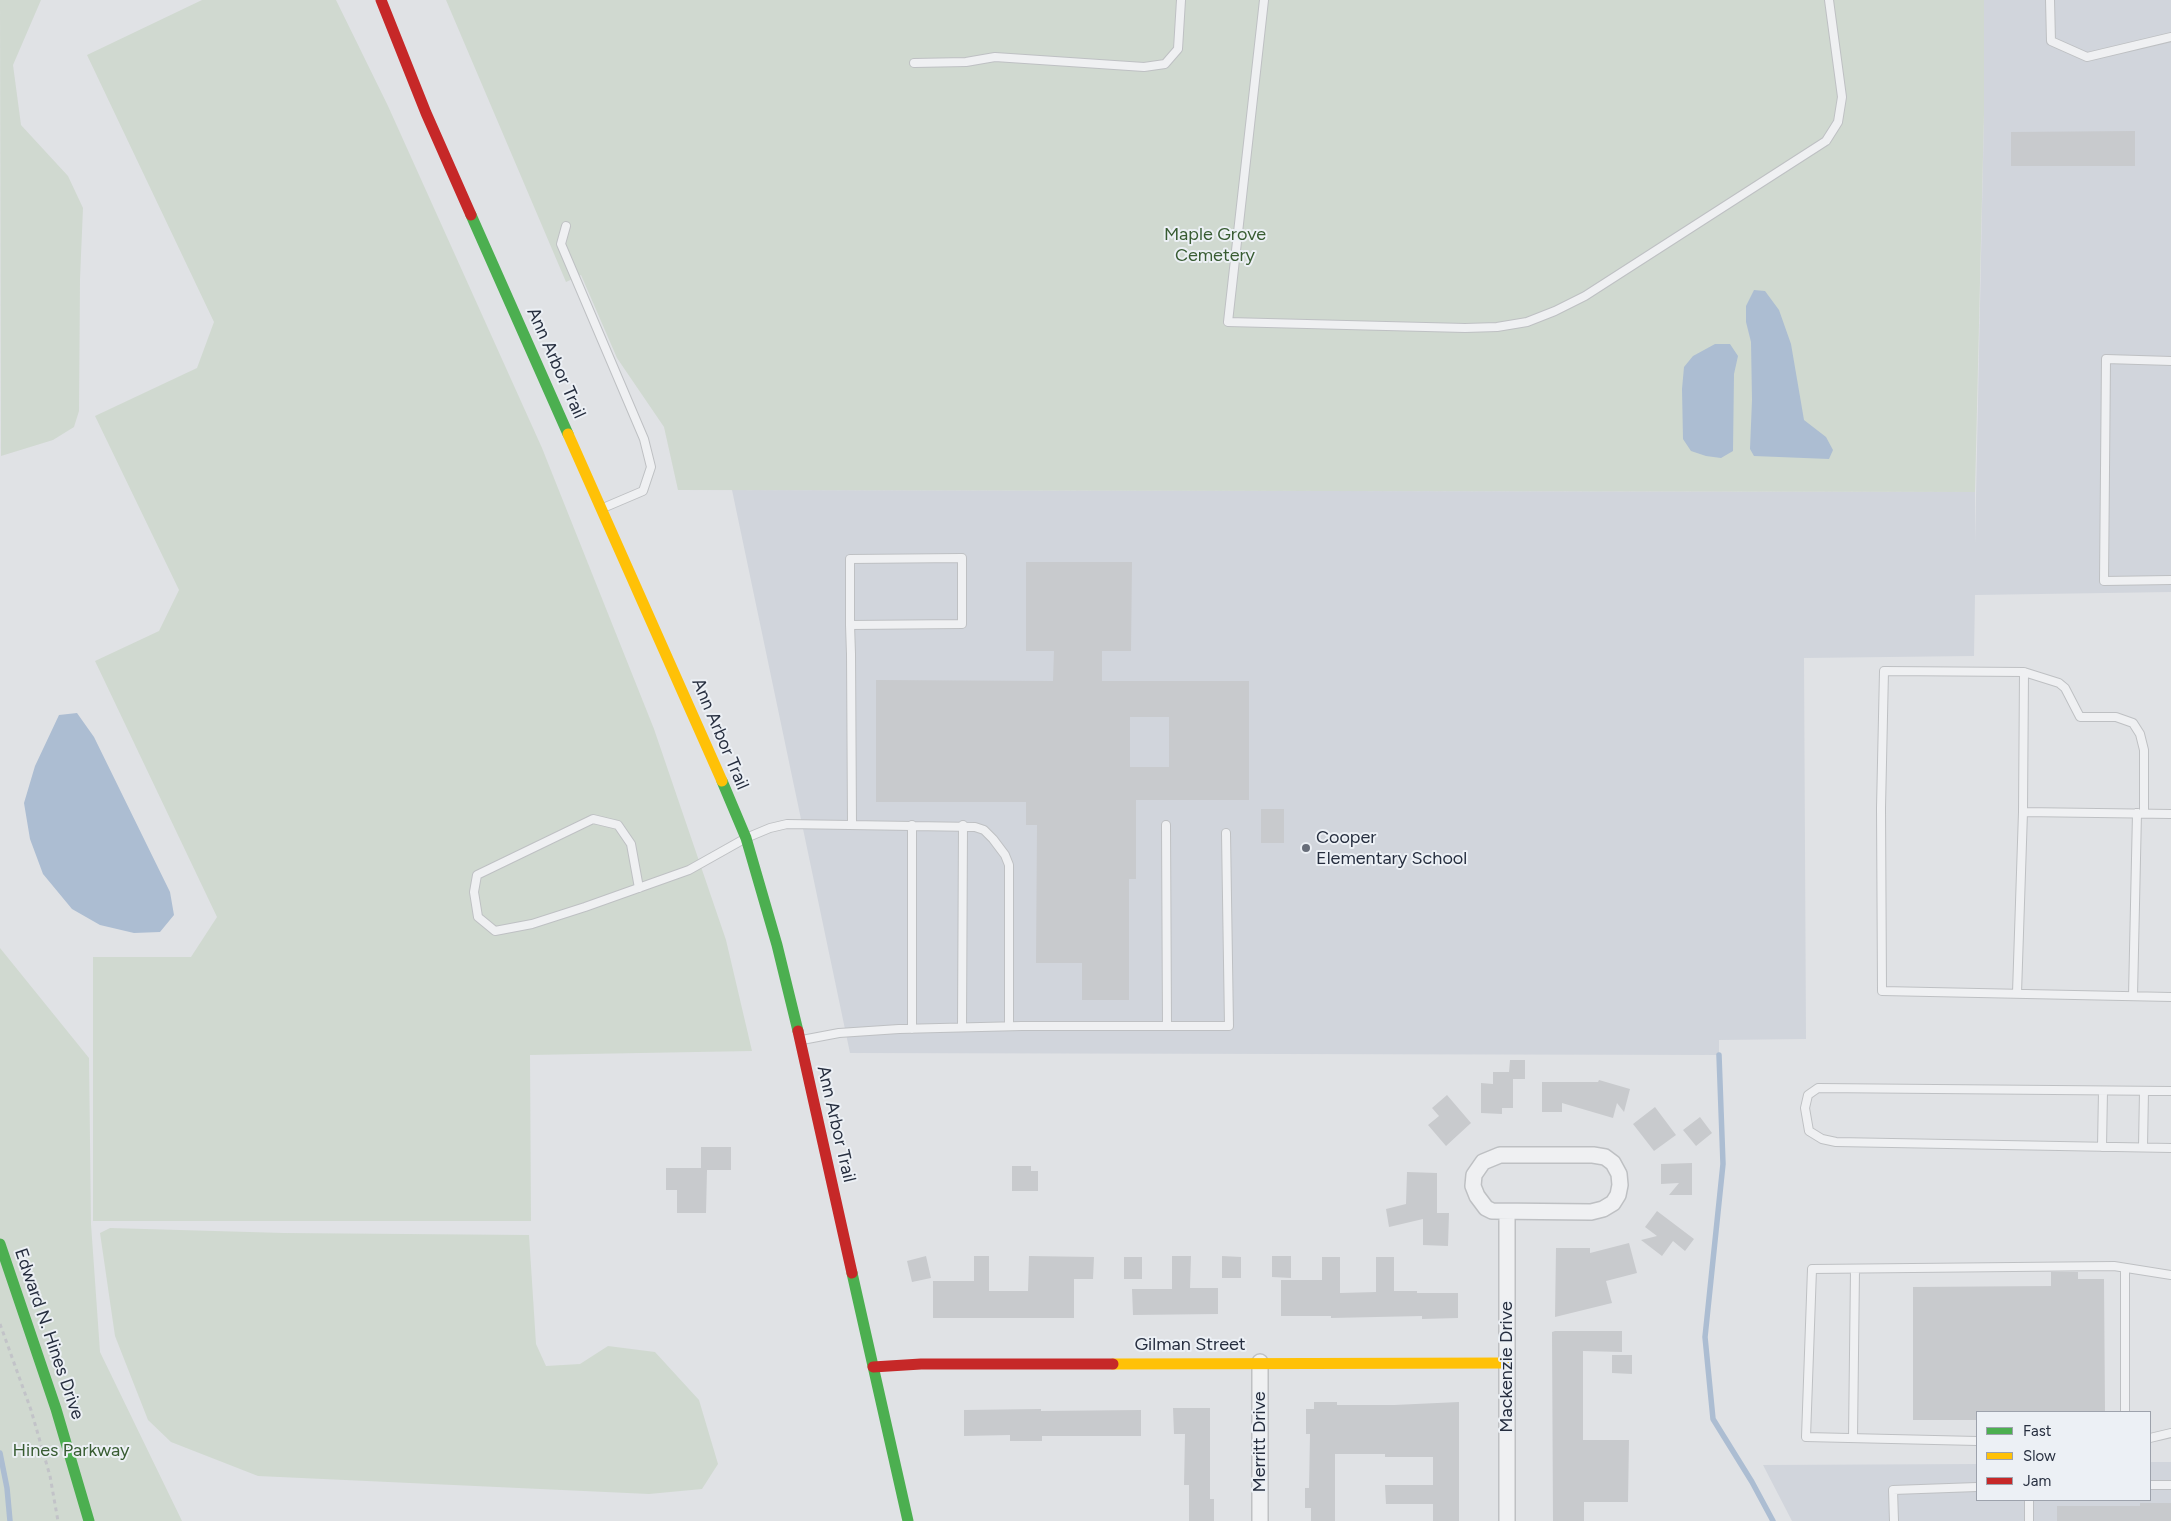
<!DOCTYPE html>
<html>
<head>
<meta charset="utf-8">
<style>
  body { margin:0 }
  #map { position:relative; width:2171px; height:1521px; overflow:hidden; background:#e0e2e5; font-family:Figtree,sans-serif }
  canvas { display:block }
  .legend { position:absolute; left:1976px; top:1411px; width:175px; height:90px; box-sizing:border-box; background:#ecf0f5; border:1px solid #9da2ac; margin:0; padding:6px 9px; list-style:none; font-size:15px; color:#262e3f }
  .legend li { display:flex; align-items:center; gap:10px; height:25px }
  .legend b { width:25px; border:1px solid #9da2ac }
</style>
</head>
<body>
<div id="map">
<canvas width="2171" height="1521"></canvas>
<ul class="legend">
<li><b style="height:6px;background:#4caf50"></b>Fast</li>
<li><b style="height:6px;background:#ffc107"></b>Slow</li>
<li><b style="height:6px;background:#c62828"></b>Jam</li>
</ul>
</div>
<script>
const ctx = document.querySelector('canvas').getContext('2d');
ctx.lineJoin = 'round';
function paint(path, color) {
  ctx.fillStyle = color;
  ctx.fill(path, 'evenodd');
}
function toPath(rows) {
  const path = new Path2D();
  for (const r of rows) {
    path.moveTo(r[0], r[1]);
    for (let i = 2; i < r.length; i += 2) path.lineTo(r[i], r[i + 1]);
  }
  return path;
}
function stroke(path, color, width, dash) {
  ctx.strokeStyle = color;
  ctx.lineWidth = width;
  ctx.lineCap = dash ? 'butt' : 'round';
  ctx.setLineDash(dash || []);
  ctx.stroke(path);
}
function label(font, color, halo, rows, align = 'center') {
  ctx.font = font + ' Figtree,sans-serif';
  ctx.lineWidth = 4;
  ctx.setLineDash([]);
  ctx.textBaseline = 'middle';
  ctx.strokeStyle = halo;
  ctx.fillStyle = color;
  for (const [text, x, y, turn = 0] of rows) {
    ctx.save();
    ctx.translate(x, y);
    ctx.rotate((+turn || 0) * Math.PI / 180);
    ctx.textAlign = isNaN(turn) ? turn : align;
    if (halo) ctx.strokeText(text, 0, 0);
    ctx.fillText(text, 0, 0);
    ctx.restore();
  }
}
const built = toPath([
  [1984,0,2171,0,2171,592,1975,595,1974,656,1804,658,1806,1039,1719,1040,1719,1055,850,1053,732,490,1975,492,1975,544,1984,114],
  [2150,1462,2171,1462,2171,1521,1792,1521,1763,1465,1977,1464,1977,1500,2150,1500]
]);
const green = toPath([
  [0,0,41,0,13,65,21,125,68,176,83,208,80,279,79,411,74,427,53,440,1,456],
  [202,0,336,0,388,106,542,448,654,729,726,940,752,1051,530,1055,531,1221,93,1221,93,957,191,957,217,917,95,661,159,631,179,590,95,416,197,368,214,322,87,55],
  [446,0,1984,0,1984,114,1975,492,678,490,664,427,617,358,581,275,566,282],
  [0,948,89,1058,91,1224,100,1352,182,1521,0,1521],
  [110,1228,284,1233,529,1235,536,1344,546,1366,580,1364,608,1346,655,1352,699,1400,718,1464,702,1489,649,1494,258,1476,171,1442,148,1420,115,1336,100,1233]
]);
const water = toPath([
  [1754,290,1765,291,1779,310,1791,344,1804,420,1826,437,1833,450,1829,459,1754,456,1750,449,1752,400,1751,342,1746,322,1746,306],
  [1715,344,1730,344,1738,356,1734,374,1733,451,1721,458,1706,456,1691,451,1683,439,1682,389,1684,367,1693,356],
  [77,713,94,737,170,892,174,915,160,932,134,933,100,925,72,909,43,874,30,839,24,803,35,766,59,715]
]);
const stream = toPath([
  [1719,1055,1723,1164,1705,1337,1713,1419,1752,1482,1773,1521],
  [0,1453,7,1488,10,1521]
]);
const building = toPath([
  [2135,131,2135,166,2011,166,2011,132],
  [1026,562,1132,562,1131,651,1102,651,1102,681,1249,681,1249,800,1136,800,1136,879,1129,879,1129,1000,1082,1000,1082,963,1036,963,1037,825,1026,825,1026,802,876,802,876,680,1053,681,1054,651,1026,651],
  [1130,717,1169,717,1169,767,1130,767],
  [1261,809,1284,809,1284,843,1261,843],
  [1510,1060,1525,1060,1525,1079,1513,1079,1513,1108,1502,1108,1502,1114,1481,1113,1481,1083,1493,1084,1493,1072,1509,1072],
  [1599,1080,1630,1089,1624,1112,1617,1103,1613,1118,1562,1103,1562,1112,1542,1112,1542,1082,1598,1082],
  [1447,1095,1471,1123,1446,1146,1428,1125,1439,1116,1432,1108],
  [1655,1107,1676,1135,1654,1151,1633,1124],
  [1700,1117,1712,1133,1696,1146,1683,1130],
  [701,1147,731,1147,731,1170,707,1170,706,1213,677,1213,677,1190,666,1190,666,1168,701,1168],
  [1692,1163,1692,1195,1669,1195,1679,1183,1661,1184,1661,1164],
  [1012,1166,1031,1166,1031,1171,1038,1171,1038,1191,1012,1191],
  [1407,1172,1437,1173,1437,1213,1449,1213,1448,1246,1423,1245,1423,1219,1389,1227,1386,1209,1406,1204],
  [1657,1211,1694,1239,1685,1251,1673,1241,1662,1256,1641,1240,1657,1236,1645,1227],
  [1629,1243,1637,1273,1606,1281,1612,1303,1555,1317,1556,1248,1590,1248,1590,1253],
  [926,1256,931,1278,912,1282,907,1261],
  [974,1256,989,1256,989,1291,1028,1291,1029,1256,1094,1257,1093,1279,1074,1279,1074,1318,933,1318,933,1281,974,1281],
  [1172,1256,1191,1256,1190,1288,1218,1288,1218,1314,1133,1315,1132,1289,1172,1289],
  [1222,1256,1241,1257,1241,1278,1222,1278],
  [1272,1256,1291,1256,1291,1278,1272,1277],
  [1124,1257,1142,1257,1142,1279,1124,1279],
  [1322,1257,1340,1257,1340,1293,1376,1292,1376,1257,1394,1257,1394,1291,1417,1291,1417,1293,1458,1293,1458,1318,1422,1319,1422,1316,1331,1318,1331,1316,1281,1316,1281,1280,1322,1280],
  [2051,1272,2078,1272,2078,1279,2104,1279,2105,1412,1977,1412,1977,1420,1913,1420,1913,1287,2051,1286],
  [1555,1331,1622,1331,1622,1352,1583,1351,1583,1440,1629,1440,1628,1502,1584,1502,1584,1521,1553,1521,1552,1332],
  [1612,1355,1632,1355,1632,1374,1612,1373],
  [1314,1402,1337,1402,1337,1405,1394,1405,1459,1402,1459,1521,1433,1521,1433,1504,1386,1504,1385,1485,1433,1485,1433,1457,1385,1457,1385,1454,1335,1454,1335,1521,1311,1521,1311,1508,1305,1508,1305,1488,1309,1488,1310,1434,1306,1434,1306,1409,1314,1409],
  [1173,1408,1210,1408,1210,1499,1214,1499,1214,1521,1189,1521,1189,1485,1184,1485,1185,1434,1174,1434],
  [1041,1409,1041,1411,1141,1410,1141,1436,1042,1436,1042,1441,1010,1441,1010,1435,964,1436,964,1410],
  [2140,1503,2171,1503,2171,1521,2057,1521,2057,1506,2140,1506]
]);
const path = toPath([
  [0,1324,31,1410,50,1476,58,1521]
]);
const lane = toPath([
  [1264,0,1228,322,1465,328,1497,327,1527,322,1555,311,1585,296,1826,141,1838,122,1842,97,1829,0],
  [2050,0,2051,41,2087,57,2171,37],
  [914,63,966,62,995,57,1144,67,1165,64,1178,49,1181,0],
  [566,226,561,244,644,439,651,467,643,491,603,508],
  [2171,361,2106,359,2104,581,2171,580],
  [850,625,962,624,962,558,850,559,850,625,851,654,852,824],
  [2024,672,2059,683,2065,688,2080,717,2116,717,2133,723,2140,734,2144,750,2144,813],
  [2171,814,2023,812,2024,672,1884,671,1881,808,1882,991,2171,997],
  [912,825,912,1029],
  [1166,825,1167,1026],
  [639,888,631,844,618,825,593,819,477,875,474,892,478,917,495,931,532,924,585,907,689,870,746,838,770,828,787,824,975,827,984,830,993,839,1005,855,1009,865,1009,1026],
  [2017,993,2023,812],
  [2133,996,2137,813],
  [962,1027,963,825],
  [802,1040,839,1033,899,1029,1022,1026,1229,1026,1226,833],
  [2171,1091,1818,1088,1808,1095,1805,1108,1809,1131,1822,1139,1836,1142,2171,1148],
  [2102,1147,2103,1091],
  [2143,1147,2144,1091],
  [2125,1268,2125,1412],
  [1853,1438,1855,1269],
  [2150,1438,2171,1433],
  [1977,1441,1806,1437,1812,1269,2114,1266,2171,1275],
  [2150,1485,2171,1485],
  [1894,1521,1893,1490,1977,1487],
  [2029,1521,2029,1500]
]);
const street = toPath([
  [1500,1155,1593,1155,1605,1157,1613,1163,1619,1174,1620,1185,1618,1195,1613,1203,1603,1209,1591,1212,1492,1211,1486,1208,1477,1196,1473,1186,1474,1175,1483,1162,1500,1155],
  [1507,1212,1507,1521],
  [1260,1521,1260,1362]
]);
const fast = toPath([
  [471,215,568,434],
  [722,781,746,838,777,945,798,1031],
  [0,1244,56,1409,89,1521],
  [852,1273,908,1521]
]);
const slow = toPath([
  [568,434,722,781],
  [1113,1364,1507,1363]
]);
const jam = toPath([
  [381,0,426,113,471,215],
  [798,1031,852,1273],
  [873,1367,921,1364,1113,1364]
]);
const markers = [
  [1306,848,5,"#676d79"]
];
const parkNames = [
  ["Maple Grove",1215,235],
  ["Cemetery",1215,256],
  ["Hines Parkway",71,1451]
];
const streetNames = [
  ["Ann Arbor Trail",556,363,66],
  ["Ann Arbor Trail",720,734,67],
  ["Ann Arbor Trail",836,1124,77],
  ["Edward N. Hines Drive",49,1334,71],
  ["Gilman Street",1190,1345],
  ["Mackenzie Drive",1507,1367,-90],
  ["Merritt Drive",1260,1442,-90]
];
const poiNames = [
  ["Cooper",1316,838],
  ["Elementary School",1316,859]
];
paint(built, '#d1d5dc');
paint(green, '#d0d9d0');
paint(water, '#acbdd2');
stroke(stream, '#acbdd2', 5.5);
paint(building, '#c8cacd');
stroke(lane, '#bec0c3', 10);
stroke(street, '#bec0c3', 18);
stroke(path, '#c2c3c8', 3, [4, 4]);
stroke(lane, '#eff0f2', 8);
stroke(street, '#eff0f2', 15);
stroke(fast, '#4caf50', 11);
stroke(slow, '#ffc107', 11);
stroke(jam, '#c62828', 11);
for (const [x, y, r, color] of markers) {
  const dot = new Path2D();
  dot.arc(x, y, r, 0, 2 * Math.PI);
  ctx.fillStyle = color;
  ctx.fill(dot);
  stroke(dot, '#ecf0f5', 2);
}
label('18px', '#385c32', '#ecf0f5', parkNames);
label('18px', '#262e3f', '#ecf0f5', streetNames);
label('18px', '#262e3f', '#ecf0f5', poiNames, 'left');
</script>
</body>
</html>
